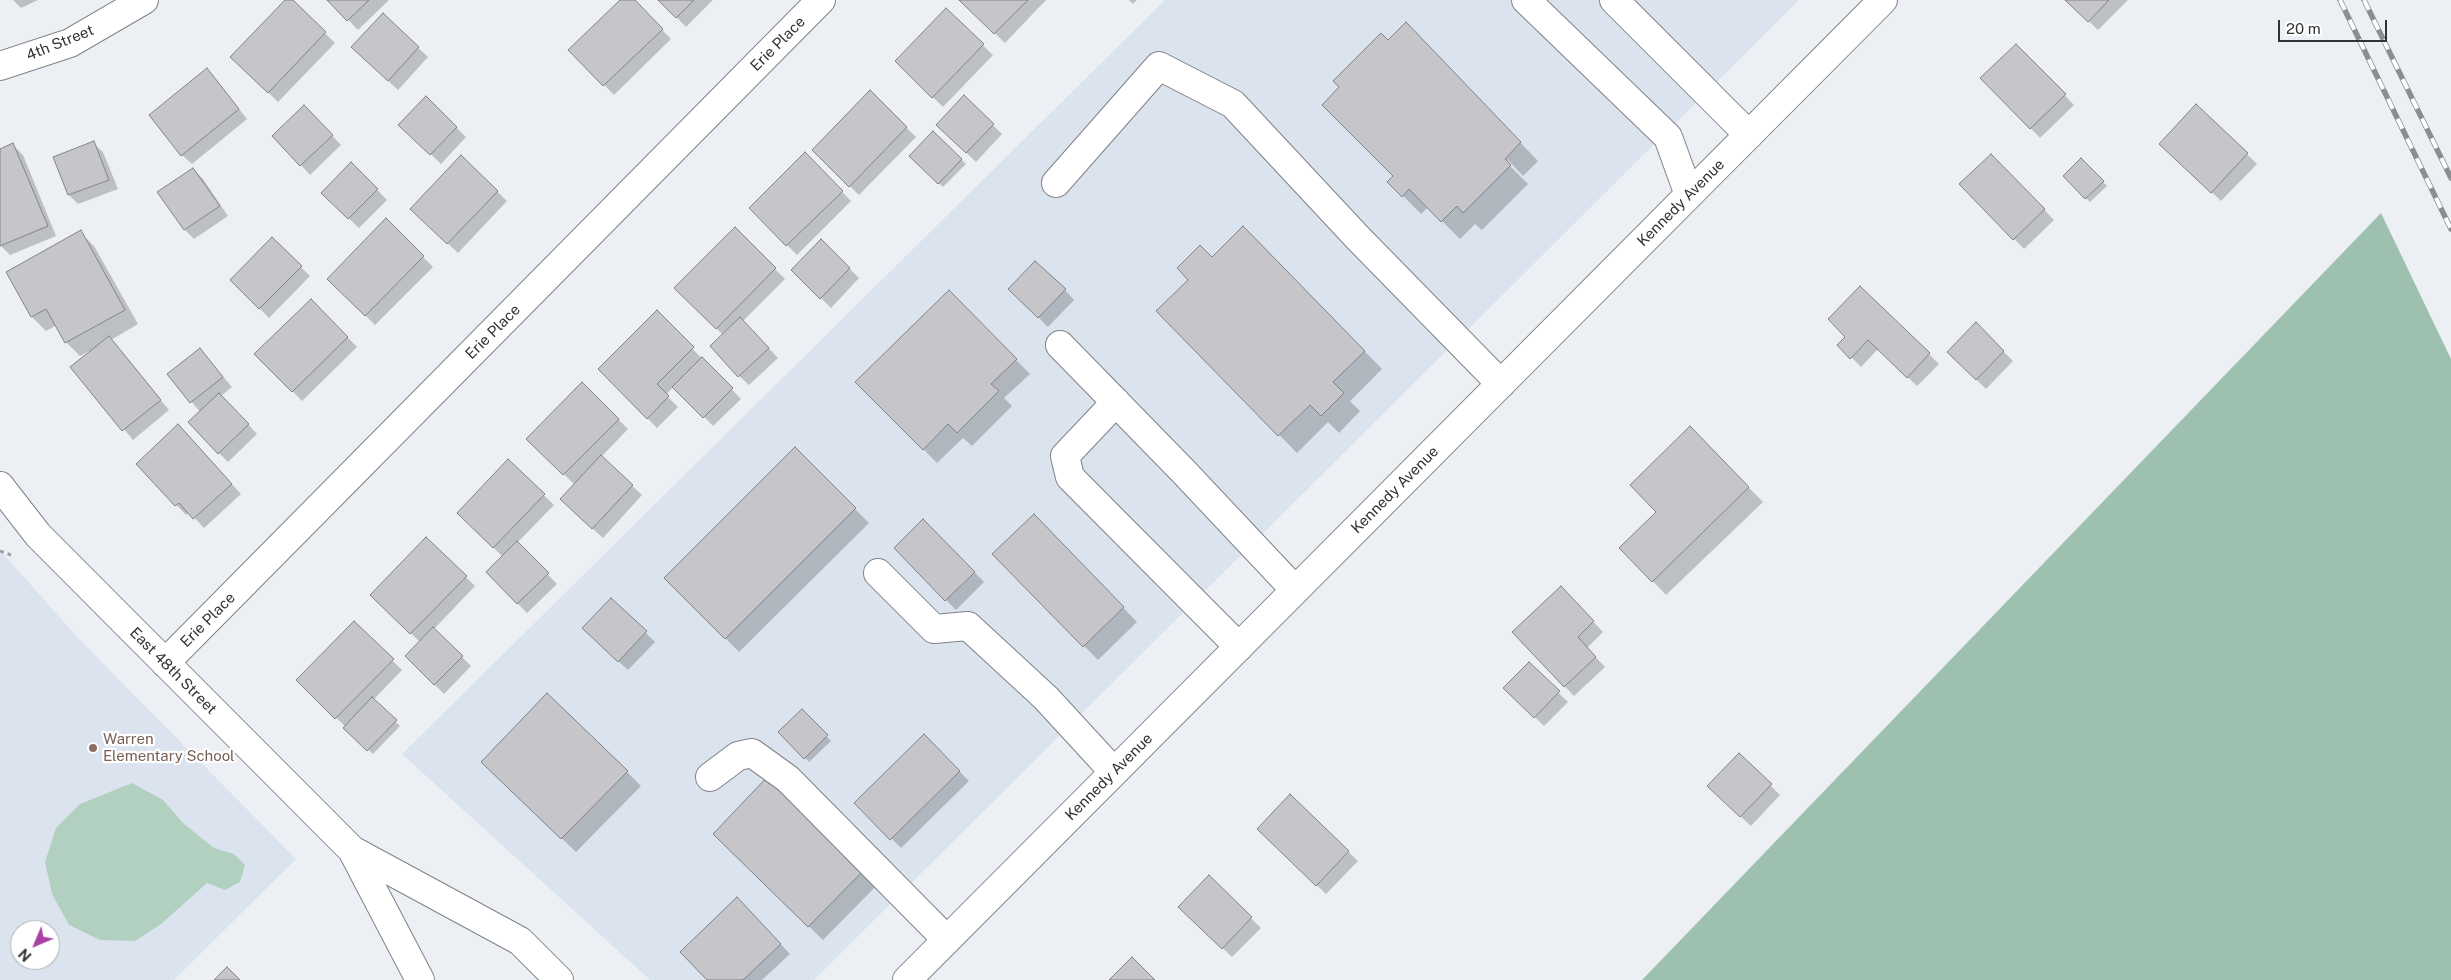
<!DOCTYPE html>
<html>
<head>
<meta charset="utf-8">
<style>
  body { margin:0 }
  #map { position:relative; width:2451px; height:980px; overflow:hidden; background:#ecf0f4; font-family:"Public Sans",sans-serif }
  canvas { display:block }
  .north { position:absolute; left:10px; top:920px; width:50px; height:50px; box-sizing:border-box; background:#fff; border:1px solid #adadae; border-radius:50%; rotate:225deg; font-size:14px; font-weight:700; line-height:20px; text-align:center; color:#313334 }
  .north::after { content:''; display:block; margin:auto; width:18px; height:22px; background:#a941a4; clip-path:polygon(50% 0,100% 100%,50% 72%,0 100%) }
  .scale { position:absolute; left:2278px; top:20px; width:109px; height:22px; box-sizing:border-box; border:2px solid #313334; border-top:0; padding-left:6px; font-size:15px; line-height:18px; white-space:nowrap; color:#313334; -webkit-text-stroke:4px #fff; paint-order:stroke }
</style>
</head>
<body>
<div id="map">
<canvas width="2451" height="980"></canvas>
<div class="north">N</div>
<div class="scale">20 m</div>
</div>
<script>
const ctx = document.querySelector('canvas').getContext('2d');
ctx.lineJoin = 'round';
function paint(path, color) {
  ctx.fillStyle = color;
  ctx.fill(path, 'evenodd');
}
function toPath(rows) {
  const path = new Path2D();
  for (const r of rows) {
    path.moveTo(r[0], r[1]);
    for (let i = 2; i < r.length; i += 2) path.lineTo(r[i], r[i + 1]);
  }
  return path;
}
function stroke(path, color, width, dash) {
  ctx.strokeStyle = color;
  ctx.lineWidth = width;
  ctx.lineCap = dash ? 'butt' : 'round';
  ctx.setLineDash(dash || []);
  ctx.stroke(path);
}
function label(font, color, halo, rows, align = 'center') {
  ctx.font = font + ' "Public Sans",sans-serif';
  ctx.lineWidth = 4.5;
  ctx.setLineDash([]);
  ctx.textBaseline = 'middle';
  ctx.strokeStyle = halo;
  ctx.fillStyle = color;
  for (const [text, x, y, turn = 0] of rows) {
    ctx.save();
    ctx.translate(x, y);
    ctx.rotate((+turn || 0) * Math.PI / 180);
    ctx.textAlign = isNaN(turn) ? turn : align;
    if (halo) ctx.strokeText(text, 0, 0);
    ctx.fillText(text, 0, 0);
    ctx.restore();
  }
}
const built = toPath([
  [1165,0,1799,0,814,980,650,980,402,754],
  [0,550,77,637,296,859,174,980,0,980],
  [20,930,50,930,50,960,20,960]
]);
const green = toPath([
  [132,783,163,800,184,824,214,848,234,854,245,865,240,882,225,890,207,883,161,924,135,941,100,940,69,925,52,894,45,862,56,828,80,804]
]);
const forest = toPath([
  [2381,213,2451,359,2451,980,1642,980]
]);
const shadow = toPath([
  [13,0,38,0,21,8],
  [287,0,291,0,335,43,278,102,232,57],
  [329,0,389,0,358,30],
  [622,0,633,0,671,39,614,95,570,50],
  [660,0,713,0,686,27],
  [961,0,1046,0,1005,43],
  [1129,0,1137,0,1133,4],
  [2067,0,2128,0,2098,30],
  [946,10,993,55,943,107,896,61],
  [383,15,428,57,398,90,363,57],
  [1388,42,1424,42,1538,161,1523,176,1508,160,1506,162,1528,184,1482,230,1475,224,1460,239,1428,207,1421,214,1389,182,1394,176],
  [2016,45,2074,105,2040,138,1982,78],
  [216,80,247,119,192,164,182,155],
  [870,92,916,137,859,195,813,150],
  [964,97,1002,134,976,162,947,134],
  [426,98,466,137,441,164,410,134],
  [2196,105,2257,164,2221,201,2170,153],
  [314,116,341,145,310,175,301,165],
  [933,132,966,164,943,187,910,156],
  [93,143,103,152,118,189,78,204,69,195],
  [13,145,23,155,56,236,10,255,0,245,0,150],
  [805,154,851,201,797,255,750,208],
  [1991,155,2054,220,2024,249,1961,185],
  [461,157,507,201,458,253,422,219],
  [2081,159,2107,186,2090,202,2064,176],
  [351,163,387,200,359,228,322,193],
  [193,169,203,179,228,216,194,239,185,230],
  [386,220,433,267,375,325,329,279],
  [1243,228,1382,369,1350,401,1360,411,1339,433,1328,422,1297,453,1158,311],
  [735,229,785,279,743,321,778,358,749,385,739,376,723,335,676,288],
  [80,232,94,246,138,324,111,340,169,410,133,440,72,368,91,350,80,356,66,342,57,325,46,331,32,317,8,272],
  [272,239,310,276,269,318,232,280],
  [821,241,859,278,831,308,793,270],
  [1860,287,1939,364,1917,386,1878,349,1861,367,1839,345,1847,337],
  [1010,289,1065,290,1074,300,1048,327],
  [949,292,1030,374,1004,398,1012,406,972,446,963,438,937,463,857,382],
  [311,300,357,347,302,401,256,354],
  [657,312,741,399,713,426,674,386,666,395,678,407,657,428,599,369],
  [1976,324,2013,361,1986,389,1948,352],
  [200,350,232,387,221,396,257,434,228,462,219,453,200,412,169,374],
  [582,384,628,429,601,457,642,495,603,538,571,509,575,485,528,439],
  [1690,428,1763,502,1666,595,1621,548,1658,512],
  [188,436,241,494,204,528,189,512,186,515,138,464],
  [795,449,869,523,739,652,666,578],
  [508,461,554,505,517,543,557,584,527,613,487,572,503,557,458,513],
  [923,520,984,582,956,610,895,548],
  [1048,530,1137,622,1098,660,994,554],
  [426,539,475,586,434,629,471,666,444,694,406,656,420,642,372,595],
  [1571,598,1603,632,1587,648,1605,667,1574,696,1514,632],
  [611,599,655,642,628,670,593,638],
  [354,623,402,670,373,700,400,726,373,754,298,680],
  [1529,664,1568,702,1544,726,1505,688],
  [802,711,831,741,809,762,780,732],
  [924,736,969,781,901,848,856,803],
  [1739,754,1780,795,1751,826,1718,796],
  [627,772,641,786,576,852,497,776],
  [771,775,881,881,823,940,714,834],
  [1290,796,1358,861,1326,894,1268,839],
  [1209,877,1261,928,1232,957,1180,907],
  [747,909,790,954,762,980,709,980]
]);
const building = toPath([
  [285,0,293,0,326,32,268,93,230,57,285,0],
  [327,0,369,0,347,21,327,0],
  [620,0,635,0,663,29,603,86,568,50,620,0],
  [658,0,694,0,676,18,658,0],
  [959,0,1028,0,994,34,959,0],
  [2065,0,2109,0,2088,22,2065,0],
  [946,8,984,44,932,98,895,61,946,8],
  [383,13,419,47,388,81,351,47,383,13],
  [1406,22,1521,142,1505,159,1511,165,1463,213,1457,206,1441,222,1409,189,1402,197,1387,182,1393,176,1322,105,1339,87,1333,81,1381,33,1388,40,1406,22],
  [2016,44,2066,94,2030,129,1980,78,2016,44],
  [207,68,239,109,181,156,149,115,207,68],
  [870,90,907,127,849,187,812,150,870,90],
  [964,95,994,124,966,153,936,125,964,95],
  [426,96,457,127,430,155,398,125,426,96],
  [2196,104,2248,153,2211,193,2159,144,2196,104],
  [304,105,333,135,300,166,272,136,304,105],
  [933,131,962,159,938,184,909,156,933,131],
  [94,141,109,180,68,195,53,157,94,141],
  [13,143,48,226,0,246,0,149,13,143],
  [805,152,843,191,786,246,749,208,805,152],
  [1991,154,2045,209,2013,240,1959,184,1991,154],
  [461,155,498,191,447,244,410,209,461,155],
  [2081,158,2104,181,2085,199,2063,176,2081,158],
  [351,162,378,189,348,219,321,193,351,162],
  [193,168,220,206,184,230,157,192,193,168],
  [386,218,424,256,365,316,327,279,386,218],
  [1243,226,1365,351,1333,382,1344,393,1321,416,1310,405,1278,436,1156,311,1188,280,1177,268,1200,245,1212,257,1243,226],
  [735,227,776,268,716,329,674,288,735,227],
  [81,230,125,310,65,343,46,309,31,317,6,272,81,230],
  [272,237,302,266,259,309,230,280,272,237],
  [821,239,850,268,820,299,791,270,821,239],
  [1035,261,1066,289,1038,318,1008,289,1035,261],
  [1860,286,1930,353,1907,378,1868,340,1850,359,1837,345,1845,337,1828,319,1860,286],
  [949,290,1017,359,991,384,999,391,957,433,948,424,923,450,855,382,949,290],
  [311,299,348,337,292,392,254,354,311,299],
  [657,310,694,347,657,384,669,396,647,419,598,369,657,310],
  [740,317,769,348,738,377,710,346,740,317],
  [1976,322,2004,351,1976,380,1947,352,1976,322],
  [109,336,161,400,122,431,70,367,109,336],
  [200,348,223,377,190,403,167,374,200,348],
  [702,357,733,388,703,418,672,387,702,357],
  [582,382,619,419,563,475,526,439,582,382],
  [219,393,249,424,218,454,188,422,219,393],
  [178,424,232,484,193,519,179,503,175,506,136,464,178,424],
  [1690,426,1749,487,1652,582,1619,548,1656,512,1630,485,1690,426],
  [795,447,856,508,725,639,664,578,795,447],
  [601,455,633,485,592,529,560,499,601,455],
  [508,459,545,494,493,548,457,513,508,459],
  [1034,514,1124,607,1083,647,992,554,1034,514],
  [923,519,975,572,945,601,894,548,923,519],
  [426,537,467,576,410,634,370,595,426,537],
  [517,541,549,573,517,604,486,572,517,541],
  [1561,586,1594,621,1578,637,1596,657,1564,687,1512,632,1561,586],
  [611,598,647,631,618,662,582,628,611,598],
  [354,621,394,659,335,719,296,680,354,621],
  [433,627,463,656,434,685,405,656,433,627],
  [1529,662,1560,691,1534,718,1503,688,1529,662],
  [547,693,628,771,561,839,481,762,547,693],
  [372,697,397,720,367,751,343,728,372,697],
  [802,709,828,735,804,759,778,732,802,709],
  [924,734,960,771,890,840,854,803,924,734],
  [1739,753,1772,784,1740,817,1707,786,1739,753],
  [771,773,868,866,808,927,713,834,771,773],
  [1290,794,1349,851,1316,886,1257,829,1290,794],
  [1209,875,1252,917,1222,949,1178,907,1209,875],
  [737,897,781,944,743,980,707,980,680,952,737,897],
  [1132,957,1155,980,1109,980,1132,957],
  [227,967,240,980,214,980,227,967]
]);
const path = toPath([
  [0,551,11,555]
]);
const minor = toPath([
  [1526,0,1668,137,1689,195],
  [1614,0,1749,135],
  [0,66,70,43,144,0],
  [1056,183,1159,66,1233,104,1358,238,1501,384],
  [1060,345,1184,472,1295,590],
  [1116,402,1065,456,1070,477,1239,647],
  [0,486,38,535,352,850,520,941,559,980],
  [878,573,934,629,968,626,1046,698,1114,772],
  [165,663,821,0],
  [710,777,738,756,752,753,788,779,947,940],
  [352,850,420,980],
  [907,980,1883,0]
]);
const rail = toPath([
  [2340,0,2451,229],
  [2364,0,2451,178]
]);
const markers = [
  [93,748,5,"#8d6e63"]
];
const streetNames = [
  ["4th Street",60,43,-22],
  ["Erie Place",778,44,-45],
  ["Kennedy Avenue",1681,203,-45],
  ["Erie Place",493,332,-45],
  ["Kennedy Avenue",1395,490,-45],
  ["Erie Place",208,620,-45],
  ["East 48th Street",173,671,45],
  ["Kennedy Avenue",1109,777,-45]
];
const educationNames = [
  ["Warren",103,739],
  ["Elementary School",103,756]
];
paint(built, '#dbe4ee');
paint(green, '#b1d0c0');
paint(forest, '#9ec1af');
paint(shadow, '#0003');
paint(building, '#c5c5ca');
stroke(building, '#828387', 1);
stroke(minor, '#7f8286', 30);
stroke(path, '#9da0a3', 3, [4, 4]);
stroke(minor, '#fff', 28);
stroke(rail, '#8b8e90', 5.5);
stroke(rail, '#fff', 4, [11]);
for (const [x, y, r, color] of markers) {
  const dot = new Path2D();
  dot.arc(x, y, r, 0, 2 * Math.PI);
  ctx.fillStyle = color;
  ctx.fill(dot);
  stroke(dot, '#fff', 2);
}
label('15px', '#313334', '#fff', streetNames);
label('15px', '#785e54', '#fff', educationNames, 'left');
</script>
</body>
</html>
